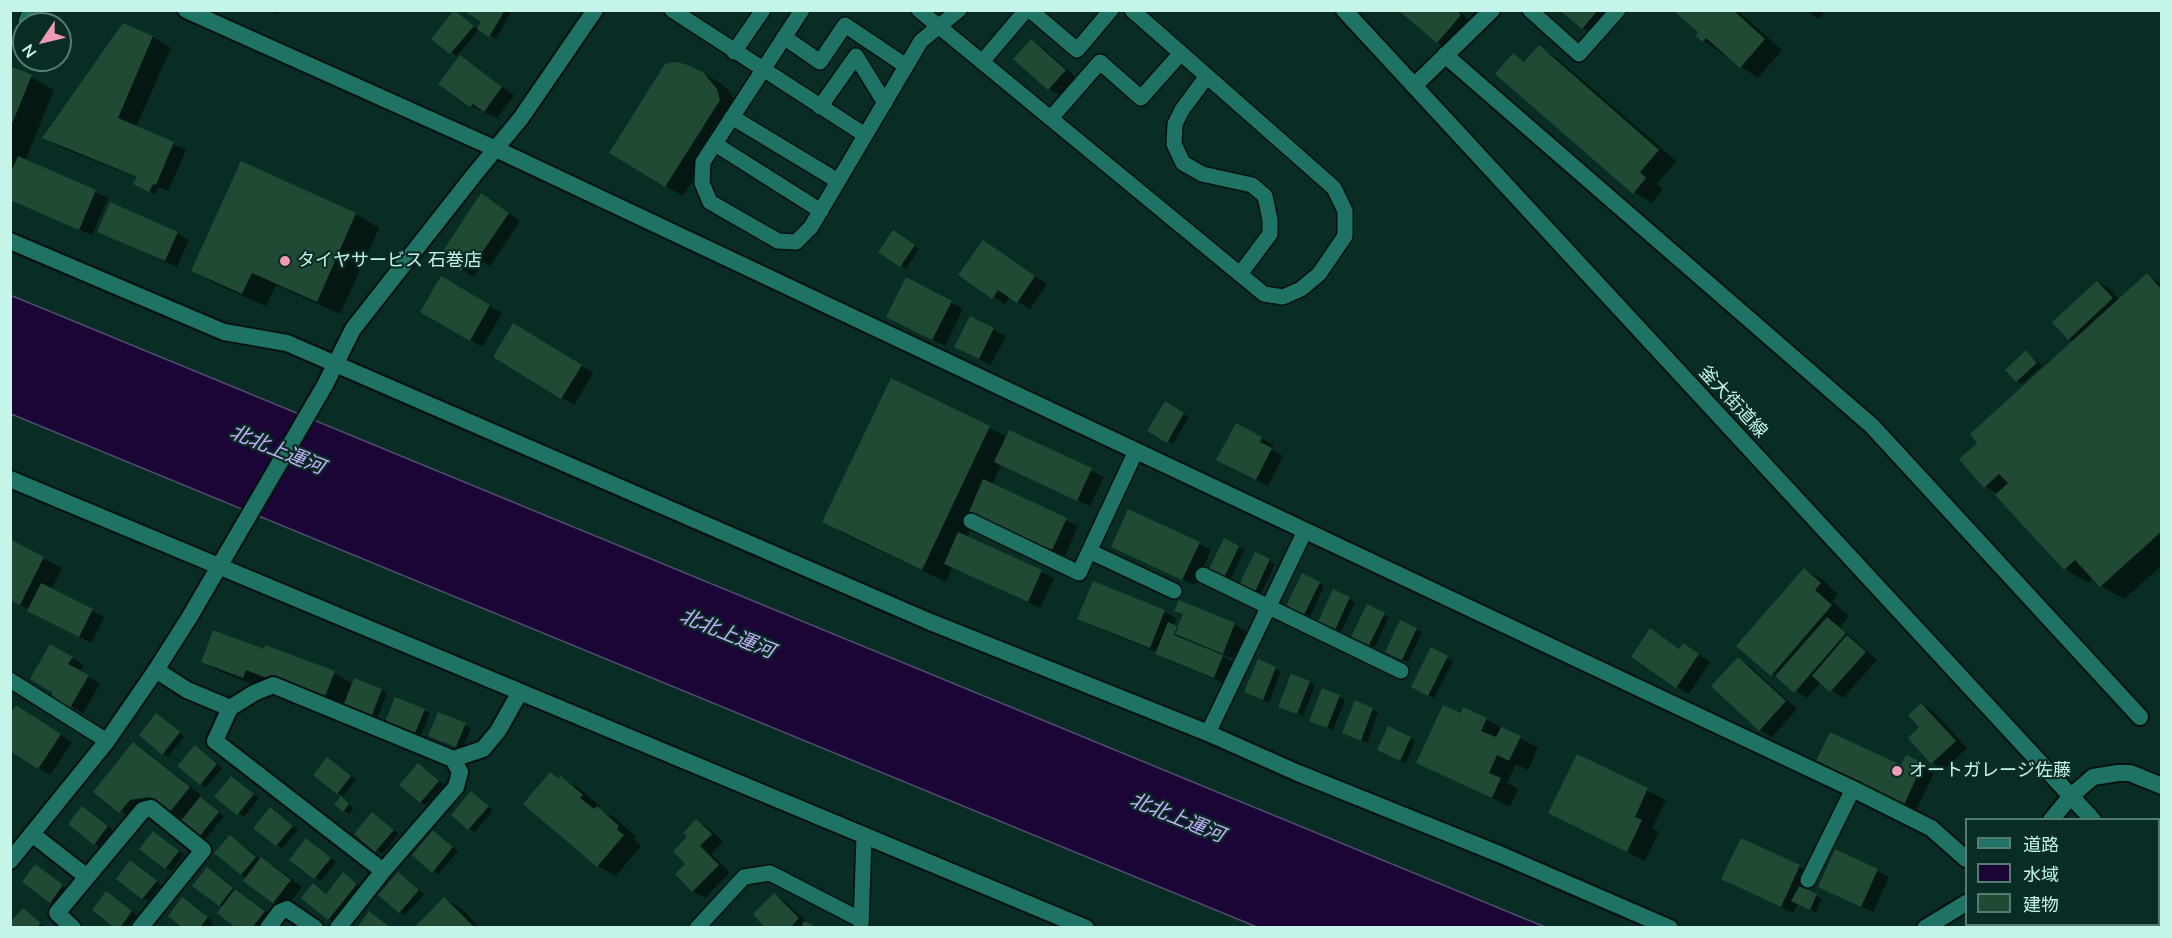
<!DOCTYPE html>
<html>
<head>
<meta charset="utf-8">
<style>
  body { margin:0 }
  #map { position:relative; width:2172px; height:938px; overflow:hidden; background:#092c25; font-family:Mulish,"Noto Sans JP",sans-serif }
  canvas { display:block }
  .frame { position:absolute; inset:0; border:12px solid #c5f5e9; pointer-events:none }
  .legend { position:absolute; left:1965px; top:818px; width:195px; height:108px; box-sizing:border-box; background:#092c25; border:2px solid #547c73; margin:0; padding:8px 10px; list-style:none; font-size:18px; color:#c5f5e9 }
  .legend li { display:flex; align-items:center; gap:12px; height:30px }
  .legend b { width:30px; border:2px solid #547c73 }
  .north { position:absolute; left:12px; top:12px; width:60px; height:60px; box-sizing:border-box; background:#092c25; border:2px solid #547c73; border-radius:50%; rotate:235deg; font-size:16px; font-weight:700; line-height:24px; text-align:center; color:#c5f5e9 }
  .north::after { content:''; display:block; margin:auto; width:21px; height:27px; background:#f09ab6; clip-path:polygon(50% 0,100% 100%,50% 72%,0 100%) }
</style>
</head>
<body>
<div id="map">
<canvas width="2172" height="938"></canvas>
<div class="frame"></div>
<ul class="legend">
<li><b style="height:8px;background:#1e7364"></b>道路</li>
<li><b style="height:16px;background:#1b0436"></b>水域</li>
<li><b style="height:16px;background:#204a34"></b>建物</li>
</ul>
<div class="north">N</div>
</div>
<script>
const ctx = document.querySelector('canvas').getContext('2d');
ctx.lineJoin = 'round';
function paint(path, color) {
  ctx.fillStyle = color;
  ctx.fill(path, 'evenodd');
}
function toPath(rows) {
  const path = new Path2D();
  for (const r of rows) {
    path.moveTo(r[0], r[1]);
    for (let i = 2; i < r.length; i += 2) path.lineTo(r[i], r[i + 1]);
  }
  return path;
}
function stroke(path, color, width, dash) {
  ctx.strokeStyle = color;
  ctx.lineWidth = width;
  ctx.lineCap = dash ? 'butt' : 'round';
  ctx.setLineDash(dash || []);
  ctx.stroke(path);
}
function label(font, color, halo, rows, align = 'center') {
  ctx.font = font + ' Mulish,"Noto Sans JP",sans-serif';
  ctx.lineWidth = 4.5;
  ctx.setLineDash([]);
  ctx.textBaseline = 'middle';
  ctx.strokeStyle = halo;
  ctx.fillStyle = color;
  for (const [text, x, y, turn = 0] of rows) {
    ctx.save();
    ctx.translate(x, y);
    ctx.rotate((+turn || 0) * Math.PI / 180);
    ctx.textAlign = isNaN(turn) ? turn : align;
    if (halo) ctx.strokeText(text, 0, 0);
    ctx.fillText(text, 0, 0);
    ctx.restore();
  }
}
const water = toPath([
  [10,295,1545,927,1257,927,11,414,10,295]
]);
const shadow = toPath([
  [268,10,280,10,276,15],
  [466,10,512,10,496,39,479,29,457,56,433,38,455,12,478,30,483,21],
  [1401,10,1458,10,1472,23,1449,49,1437,42],
  [1562,10,1616,10,1595,35,1583,28],
  [1676,10,1737,10,1782,50,1758,78,1704,41,1701,32],
  [1805,10,1826,10,1819,19],
  [123,25,153,37,171,48,136,127,186,150,168,191,159,187,155,194,141,187,138,178,62,148,45,138],
  [1031,41,1043,48,1077,78,1061,96,1049,89,1016,59],
  [1539,47,1557,58,1676,161,1657,184,1663,189,1652,203,1634,192,1513,55,1526,62],
  [460,57,514,95,497,118,471,106],
  [10,68,31,77,54,90,25,161,108,198,92,235,10,200],
  [703,73,722,84,729,91,735,101,737,111,683,196,665,186],
  [242,163,356,214,379,228,340,314,276,285,266,306,216,284,193,271],
  [494,202,520,221,490,266,484,262,474,277,442,256],
  [99,232,177,233,189,240,177,267],
  [899,235,919,249,906,269,901,265],
  [983,242,1047,284,1030,309,1010,297,1005,304,960,274],
  [2147,275,2162,284,2162,565,2124,599,2101,586,2093,578,2088,583,2065,569,1998,494,1985,486,1979,443,2074,342,2069,339,2098,282,2110,289,2119,300],
  [441,278,502,313,482,347,422,312],
  [951,302,963,309,945,346,900,323],
  [970,318,1006,336,991,365,968,354],
  [514,325,593,373,574,405,495,356],
  [2027,352,2042,366,2022,384,2017,381],
  [891,380,1007,437,1009,432,1104,477,1090,506,1001,465,992,485,1078,526,1065,556,977,515,967,537,1054,578,1040,608,952,567,946,582,847,535,824,521],
  [1165,404,1189,417,1173,444,1149,431],
  [1236,425,1274,445,1271,449,1283,456,1268,486,1230,467],
  [1225,540,1244,550,1230,580,1216,573],
  [10,541,62,568,51,590,104,617,91,643,10,599],
  [1199,544,1211,550,1195,585,1125,553],
  [1256,554,1275,564,1261,594,1247,588],
  [1805,570,1823,580,1838,594,1832,601,1849,616,1840,627,1877,660,1843,698,1821,682,1807,698,1772,674],
  [1319,583,1324,586,1310,617,1294,609],
  [1349,599,1355,602,1341,632,1325,625],
  [1367,606,1389,617,1375,647,1358,639],
  [1176,610,1234,624,1246,631,1235,659,1223,655,1222,656,1234,663,1226,684,1169,660,1157,652,1091,625,1079,618,1164,611,1176,618,1174,626,1179,628,1185,615],
  [1401,622,1422,632,1408,662,1392,655],
  [51,646,84,665,80,672,100,684,83,713,53,696,55,692],
  [1432,649,1453,661,1434,698,1413,687],
  [1680,650,1695,652,1710,662,1689,694,1677,687],
  [1738,659,1750,666,1797,709,1772,737,1760,730],
  [1258,661,1281,671,1269,702,1252,695],
  [203,662,334,673,353,684,381,690,387,693,378,717,345,702,344,705,317,695,316,699,264,679,261,687,221,672],
  [1309,682,1315,686,1303,716,1286,709],
  [1323,689,1345,700,1333,730,1316,723],
  [1355,702,1378,712,1367,743,1343,733],
  [1921,704,1933,711,1967,748,1944,769,1932,762,1921,727],
  [424,710,430,713,421,735,393,725],
  [29,714,72,742,50,775,39,768],
  [1461,715,1486,719,1538,748,1528,770,1516,764,1507,783,1518,789,1510,807,1418,762],
  [162,718,184,737,168,757,163,753],
  [465,725,471,728,462,749,436,738],
  [1410,738,1415,741,1406,763,1385,753],
  [133,744,145,751,201,795,199,798,224,816,205,840,199,837,184,820,160,804,132,819,95,792],
  [201,751,222,768,206,787,201,784],
  [1577,756,1666,800,1652,828,1659,832,1645,861,1550,813],
  [1907,757,1935,771,1916,810,1829,769,1901,767],
  [333,762,356,780,343,796,338,793],
  [419,765,444,785,426,805,420,802],
  [551,774,579,788,600,806,598,809,615,818,636,837,634,840,641,846,616,876,598,866,525,804],
  [237,781,259,798,244,817,216,797],
  [477,796,493,810,475,832,469,829],
  [341,798,354,808,349,814,344,811],
  [88,811,113,830,100,847,95,844],
  [276,812,298,830,282,848,277,845],
  [378,817,399,834,382,854,356,834],
  [697,821,709,828,723,842,711,854,730,872,705,898,693,891,687,864,689,837],
  [439,835,458,851,438,874,432,871],
  [159,836,184,855,171,871,165,868],
  [236,840,261,860,262,859,274,866,302,887,286,909,274,902,241,874],
  [1741,840,1812,873,1804,890,1822,899,1816,912,1798,904,1793,913,1735,885],
  [312,843,336,862,321,881,291,859],
  [1835,851,1889,877,1873,912,1832,893],
  [136,866,161,885,148,901,143,898],
  [41,869,68,890,56,905,50,902],
  [213,872,276,919,270,928,239,928,224,907,220,905],
  [398,873,424,894,405,915,400,912],
  [344,874,369,892,341,926,329,919,313,885,327,894],
  [774,895,786,902,813,928,768,928],
  [112,896,137,915,127,928,117,928],
  [444,899,462,909,480,928,419,928,418,926],
  [188,902,213,921,211,924,217,928,186,928],
  [23,909,29,913,45,927,10,928,10,916,15,920]
]);
const building = toPath([
  [454,10,474,26,450,54,431,39],
  [463,10,505,10,489,37,477,29,481,22],
  [1398,10,1456,10,1461,15,1437,43],
  [1559,10,1598,10,1582,29],
  [1673,10,1733,10,1765,39,1740,68,1706,38,1703,42,1696,36,1698,32],
  [123,23,153,36,118,118,174,142,156,185,153,184,149,192,133,184,137,177,42,138],
  [1031,39,1066,70,1048,90,1013,59],
  [1539,45,1659,150,1640,172,1646,178,1633,194,1495,74,1513,53,1524,62],
  [460,55,502,87,484,112,473,104,470,107,438,84],
  [675,62,685,64,703,72,717,89,720,100,665,187,609,153,665,64],
  [10,66,32,75,11,126,10,126],
  [18,156,96,190,79,230,10,200,10,174],
  [241,161,356,213,317,302,252,273,242,294,191,271],
  [481,193,509,213,477,260,471,256,461,271,439,257],
  [110,202,178,232,165,261,97,232],
  [893,230,915,245,900,267,878,252],
  [983,240,1035,276,1017,303,998,290,992,299,958,275],
  [2147,273,2162,290,2162,531,2100,587,2075,560,2064,570,1995,495,2008,483,1999,474,1984,488,1959,459,1977,443,1970,434],
  [441,276,490,305,470,341,420,312],
  [906,277,952,301,932,340,886,317],
  [2097,281,2113,298,2068,340,2052,322],
  [970,316,994,328,979,359,954,347],
  [513,323,582,365,561,399,493,357],
  [2026,350,2037,363,2016,382,2005,370],
  [891,378,990,426,922,570,822,522],
  [1165,401,1184,413,1167,443,1147,431],
  [1236,423,1262,437,1260,442,1272,448,1256,480,1216,460],
  [1009,430,1092,468,1077,501,994,462],
  [983,479,1067,518,1052,550,969,512],
  [1128,509,1200,542,1182,580,1111,547],
  [958,532,1042,570,1028,602,944,564],
  [1224,538,1239,546,1224,578,1208,571],
  [10,539,44,557,20,605,10,600],
  [1255,552,1270,559,1255,592,1239,585],
  [1804,568,1821,583,1815,590,1832,605,1771,676,1736,646],
  [1302,573,1320,582,1304,615,1286,606],
  [1093,581,1165,610,1150,648,1077,619],
  [41,583,93,609,79,637,27,611],
  [1333,589,1350,597,1335,630,1318,622],
  [1179,600,1235,623,1223,654,1175,634,1183,614,1174,611],
  [1367,604,1385,613,1369,645,1351,637],
  [1827,617,1846,633,1794,693,1775,676],
  [1400,620,1417,628,1402,660,1385,652],
  [1168,622,1177,626,1174,635,1223,655,1214,678,1155,654],
  [1650,628,1679,649,1683,643,1699,654,1676,688,1631,657],
  [213,630,264,649,265,645,335,671,325,696,299,686,298,690,246,670,243,678,201,662],
  [1847,635,1866,652,1830,692,1812,676],
  [50,644,73,657,68,664,89,675,70,708,51,696,53,693,30,679],
  [1431,647,1448,656,1428,696,1411,687],
  [1738,657,1786,701,1759,731,1711,686],
  [1258,659,1276,667,1263,700,1244,692],
  [1291,674,1310,681,1297,714,1278,707],
  [354,678,382,689,372,715,344,704],
  [1322,688,1340,695,1327,728,1309,721],
  [395,697,425,709,415,733,385,722],
  [1355,700,1373,708,1361,741,1342,733],
  [1921,703,1956,741,1931,764,1908,738,1919,727,1908,715],
  [16,705,61,734,38,769,10,751,10,714],
  [1443,705,1461,713,1463,707,1487,718,1481,731,1496,737,1501,727,1521,736,1509,761,1497,755,1489,773,1501,778,1492,798,1416,763],
  [438,712,466,723,456,747,428,736],
  [156,713,180,732,162,755,139,735],
  [1388,726,1411,737,1400,761,1377,750],
  [1830,732,1901,765,1906,755,1923,763,1904,805,1815,763],
  [133,742,190,787,169,813,149,797,130,800,119,813,93,792],
  [195,745,217,764,200,785,177,766],
  [1577,754,1648,788,1635,817,1642,820,1627,852,1548,813],
  [327,757,351,776,337,794,313,775],
  [418,763,439,781,420,803,399,785],
  [550,772,558,778,561,776,583,795,580,798,594,809,597,806,619,826,617,829,624,835,597,867,523,804],
  [231,776,254,794,237,815,214,797],
  [471,791,489,806,468,830,451,815],
  [341,796,349,804,343,812,334,804],
  [200,797,219,812,198,838,179,823],
  [82,806,108,826,94,845,68,824],
  [270,807,293,826,276,846,253,828],
  [372,812,394,830,375,852,354,834],
  [696,819,712,834,700,846,719,865,692,892,675,874,685,864,673,851,687,837,683,833],
  [433,830,453,847,432,873,412,855],
  [153,831,179,851,165,869,139,849],
  [230,835,256,857,241,875,214,853],
  [306,838,331,858,314,879,289,860],
  [1741,838,1800,865,1781,907,1721,879],
  [1835,849,1878,869,1861,907,1818,887],
  [261,857,291,880,273,903,243,881],
  [130,860,157,881,142,899,116,879],
  [35,864,63,885,50,903,22,882],
  [207,867,233,888,219,906,192,886],
  [343,872,357,884,328,920,301,898,313,883,326,894],
  [398,872,419,890,399,913,378,895],
  [1799,886,1817,894,1810,910,1791,901],
  [235,889,265,911,252,928,236,928,217,913],
  [106,891,132,911,120,928,115,928,92,910],
  [774,893,799,918,790,928,765,928,753,914],
  [182,897,208,917,200,928,183,928,168,916],
  [444,897,475,928,416,926],
  [23,908,41,923,37,928,10,928,10,922],
  [369,911,391,928,357,928],
  [804,921,817,928,801,928]
]);
const service = toPath([
  [672,10,865,135],
  [802,10,703,162,702,183,710,202,778,241,796,242,811,227,921,41,959,10],
  [919,10,1264,294,1283,297,1301,289,1319,274,1345,236,1345,211,1334,188,1132,10],
  [1030,10,1077,50,1111,10],
  [1530,10,1579,54,1618,10],
  [26,21,31,10],
  [784,37,820,62,845,25,906,66],
  [734,52,763,10],
  [982,62,1026,10],
  [1207,76,1182,110,1175,124,1174,144,1183,163,1202,174,1252,185,1265,196,1270,220,1270,234,1240,274],
  [820,107,856,56,885,103],
  [732,117,838,181],
  [1051,118,1100,62,1141,98,1181,53],
  [715,144,821,211],
  [971,521,1079,573,1136,451],
  [1089,551,1174,591],
  [1203,575,1401,671],
  [10,680,107,741],
  [1208,733,1305,531],
  [1808,880,1853,789],
  [697,928,744,877,770,873,861,920],
  [861,928,864,835]
]);
const minor = toPath([
  [1445,55,1872,426,2140,717],
  [1414,86,1492,10],
  [496,149,1853,789,1931,828,1966,859],
  [10,241,224,332,287,343,928,621,1208,733,1298,773,1499,854,1670,928],
  [10,479,1086,928],
  [156,670,187,690,230,708],
  [453,759,483,749,498,731,520,692],
  [2051,820,2071,796,2093,777,2118,773,2130,773,2162,786],
  [32,834,87,877],
  [73,928,57,913,143,810,151,808,203,850,140,928],
  [268,928,280,912,287,909,315,928],
  [338,928,383,871,456,787,460,772,453,759,273,685,254,693,230,708,215,741,383,871],
  [1925,928,1966,903]
]);
const tertiary = toPath([
  [186,10,496,149],
  [1344,10,2093,820],
  [10,861,107,741,156,670,189,618,325,385,353,329,474,175,521,118,595,10],
  [2158,898,2162,902]
]);
const markers = [
  [285,261,6,"#f09ab6"],
  [1897,771,6,"#f09ab6"]
];
const poiNames = [
  ["タイヤサービス 石巻店",297,261],
  ["オートガレージ佐藤",1909,771]
];
const streetNames = [
  ["釜大街道線",1733,402,47]
];
const waterNames = [
  ["北北上運河",277,450,22],
  ["北北上運河",727,634,22],
  ["北北上運河",1177,818,22]
];
paint(water, '#1b0436');
stroke(water, '#4e4c6c', 1.5);
paint(shadow, '#0007');
paint(building, '#204a34');
stroke(service, '#05110e', 18);
stroke(minor, '#05110e', 20);
stroke(tertiary, '#05110e', 20);
stroke(service, '#1e7364', 15);
stroke(minor, '#1e7364', 16);
stroke(tertiary, '#1e7364', 16);
for (const [x, y, r, color] of markers) {
  const dot = new Path2D();
  dot.arc(x, y, r, 0, 2 * Math.PI);
  ctx.fillStyle = color;
  ctx.fill(dot);
  stroke(dot, '#092c25', 2);
}
label('18px', '#c5f5e9', '#092c25', poiNames, 'left');
label('18px', '#c5f5e9', '#092c25', streetNames);
label('italic 20px', '#c7affc', '#092c25', waterNames);
</script>
</body>
</html>
